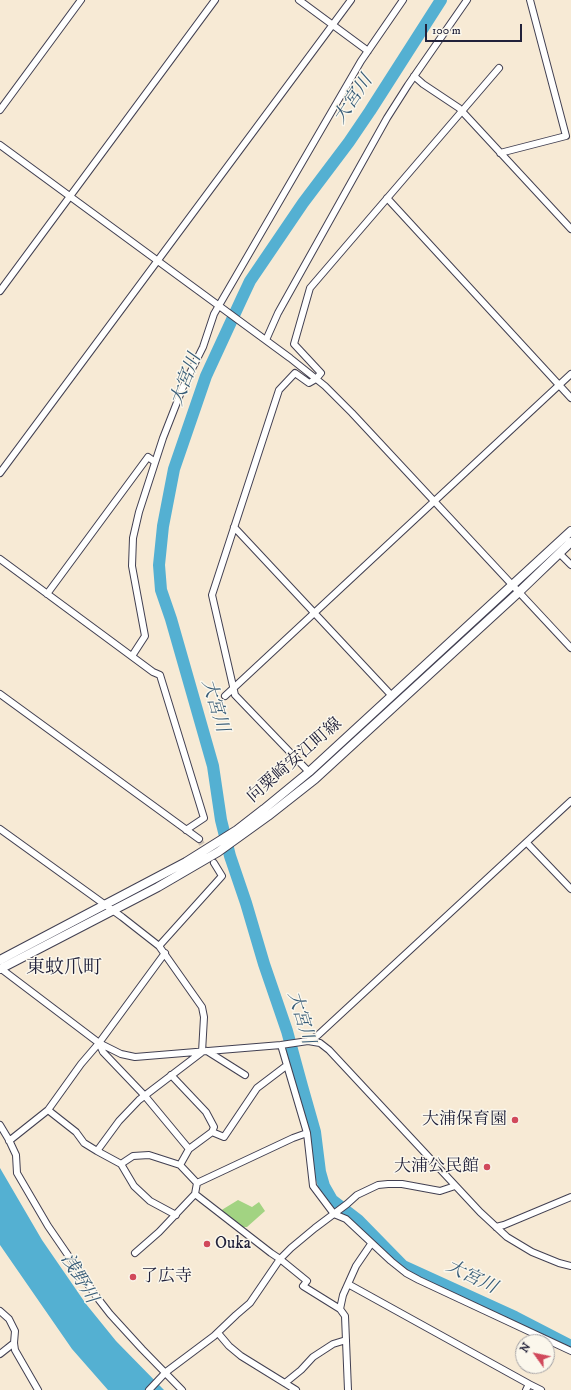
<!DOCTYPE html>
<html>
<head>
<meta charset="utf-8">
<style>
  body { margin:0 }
  #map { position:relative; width:571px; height:1390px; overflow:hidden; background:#f7ead5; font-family:"IM FELL DW Pica",serif }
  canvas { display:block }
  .north { position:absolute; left:515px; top:1334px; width:40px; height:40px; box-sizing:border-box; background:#fbf7ec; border:1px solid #a4a2a5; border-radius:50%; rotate:303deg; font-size:11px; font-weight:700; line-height:16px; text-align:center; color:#22223b }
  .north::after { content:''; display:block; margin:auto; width:14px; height:18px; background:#d1495b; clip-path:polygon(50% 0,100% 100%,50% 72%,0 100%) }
  .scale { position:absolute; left:425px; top:24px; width:97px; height:18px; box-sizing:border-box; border:2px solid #22223b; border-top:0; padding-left:5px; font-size:12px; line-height:14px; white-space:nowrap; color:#22223b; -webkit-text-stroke:3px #fbf7ec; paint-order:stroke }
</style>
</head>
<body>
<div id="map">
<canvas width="571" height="1390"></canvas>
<div class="north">N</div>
<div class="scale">100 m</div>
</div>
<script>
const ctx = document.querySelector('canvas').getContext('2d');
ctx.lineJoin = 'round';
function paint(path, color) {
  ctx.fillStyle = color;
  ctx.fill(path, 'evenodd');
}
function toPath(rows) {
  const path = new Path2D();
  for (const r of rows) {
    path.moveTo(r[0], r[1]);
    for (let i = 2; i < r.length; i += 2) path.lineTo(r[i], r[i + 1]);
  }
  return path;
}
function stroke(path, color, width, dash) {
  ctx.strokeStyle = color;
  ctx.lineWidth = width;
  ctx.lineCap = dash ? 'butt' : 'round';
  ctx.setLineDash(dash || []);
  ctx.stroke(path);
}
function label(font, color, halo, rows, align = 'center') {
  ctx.font = font + ' "IM FELL DW Pica","Noto Serif JP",serif';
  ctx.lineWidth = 3;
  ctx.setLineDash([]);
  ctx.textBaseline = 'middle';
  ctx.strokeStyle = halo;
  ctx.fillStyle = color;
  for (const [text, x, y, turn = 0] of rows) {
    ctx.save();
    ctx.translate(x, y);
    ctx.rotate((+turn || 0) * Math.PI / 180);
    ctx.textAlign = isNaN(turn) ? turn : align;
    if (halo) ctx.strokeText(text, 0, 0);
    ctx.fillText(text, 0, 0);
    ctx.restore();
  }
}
const green = toPath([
  [238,1200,252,1207,259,1202,265,1211,247,1227,242,1227,220,1211]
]);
const water = toPath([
  [0,1168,42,1240,86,1304,116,1341,164,1390,108,1390,72,1349,0,1245]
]);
const river = toPath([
  [441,0,370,111,349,142,303,203,250,281,242,298,206,376,174,469,163,526,159,565,161,590,171,619,213,766,221,820,230,856,246,903,264,964,287,1031,302,1086,315,1132,320,1172,324,1186,332,1200,358,1220,403,1266,515,1317,571,1346]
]);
const minorTunnel = toPath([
  [199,839,207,853]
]);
const minor = toPath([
  [299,0,368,51],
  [414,76,423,84,459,108,571,229],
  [0,110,81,0],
  [0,145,290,358,325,386,352,413,571,648],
  [500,153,566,136,530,0],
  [387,198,571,398],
  [0,291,215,0],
  [266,340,278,313,387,118,408,85,467,0],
  [0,473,351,0],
  [234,527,392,696],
  [559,553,571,565],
  [0,559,153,672,160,675,204,818,186,830],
  [47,594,148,457,155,462],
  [132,656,145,636,132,566,133,538,139,512,163,438,183,387,203,347,214,314,361,61,403,0],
  [0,694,199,839],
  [225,696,571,374],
  [309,772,235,695,212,595,279,390,295,373,309,383,316,379,321,373,294,344,310,288,499,68],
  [0,829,122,917,159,946,202,1007,204,1017,202,1052,139,1100,119,1121,97,1151,84,1143,76,1132,48,1110],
  [527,843,571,889],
  [159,946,222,876,214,863],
  [0,968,99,1043,121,1054,135,1057,281,1045,308,1041,317,1036,571,801],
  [308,1041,320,1043,329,1050,480,1212,507,1237,532,1252,559,1263,571,1266],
  [99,1043,103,1052,145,1096,189,1149],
  [281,1045,307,1133,313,1186,334,1214,346,1219,391,1261,406,1273,419,1280,571,1351],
  [207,1051,245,1075],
  [171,1075,206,1112,214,1127,212,1132],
  [0,1125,9,1140,16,1155,17,1173,48,1226,96,1296,110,1314,142,1349,182,1390],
  [9,1141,48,1110,81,1064,99,1043,165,953],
  [97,1151,121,1164,133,1156,149,1155,180,1165,197,1183],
  [121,1164,134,1186,150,1201,176,1215],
  [180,1165,189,1149,212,1132,224,1137,257,1088,286,1066],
  [197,1183,293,1138,307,1133],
  [195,1194,271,1253,280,1259,307,1281,303,1286,340,1309,345,1316,348,1390],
  [496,1227,504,1225,571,1197],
  [135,1253,159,1232,195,1194,197,1183],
  [348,1284,529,1384,526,1390],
  [340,1309,343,1295,356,1266,371,1244],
  [0,1311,9,1319,15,1331,14,1343,15,1350,38,1390],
  [218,1333,229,1346,241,1356,296,1390],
  [0,1354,14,1343],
  [285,1383,301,1370,313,1357,333,1344,346,1340],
  [529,1384,541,1390],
  [149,1390,166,1372,214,1336,236,1315,250,1303,280,1259,291,1248,315,1228,347,1204,357,1195,378,1185,388,1184,402,1184,440,1191,455,1186]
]);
const major = toPath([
  [0,960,186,862,237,830,264,809,309,772,571,531],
  [0,969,158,887,218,852,268,816,315,779,519,592,571,542]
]);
const markers = [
  [515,1120,4,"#d1495b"],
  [487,1167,4,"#d1495b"],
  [207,1244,4,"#d1495b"],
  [133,1277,4,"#d1495b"]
];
const streetNames = [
  ["向粟崎安江町線",295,761,-41]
];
const poiNames = [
  ["大浦保育園",507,1120],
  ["大浦公民館",479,1167],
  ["Ouka",215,1244,"left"],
  ["了広寺",141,1277,"left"]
];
const waterNames = [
  ["大宮川",354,100,-56],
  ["大宮川",187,380,-69],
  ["大宮川",214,706,73],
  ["大宮川",300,1018,73],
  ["大宮川",471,1278,26],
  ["浅野川",78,1279,59]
];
const quarterNames = [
  ["東蚊爪町",64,969]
];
paint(green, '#a2d382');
paint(water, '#54b0d2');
stroke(river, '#54b0d2', 12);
stroke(minorTunnel, '#ccc2b6', 6, [6, 3]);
stroke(minor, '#424052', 8);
stroke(major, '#424052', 10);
stroke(minor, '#fff', 6);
stroke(major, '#fff', 8);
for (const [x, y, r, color] of markers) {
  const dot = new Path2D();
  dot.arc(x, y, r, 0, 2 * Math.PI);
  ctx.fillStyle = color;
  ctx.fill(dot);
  stroke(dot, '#fbf7ec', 1.5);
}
label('17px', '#22223b', '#fbf7ec', streetNames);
label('17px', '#22223b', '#fbf7ec', poiNames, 'right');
label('italic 18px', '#365b77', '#fbf7ec', waterNames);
label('19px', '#22223b', '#fbf7ec', quarterNames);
</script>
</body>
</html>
